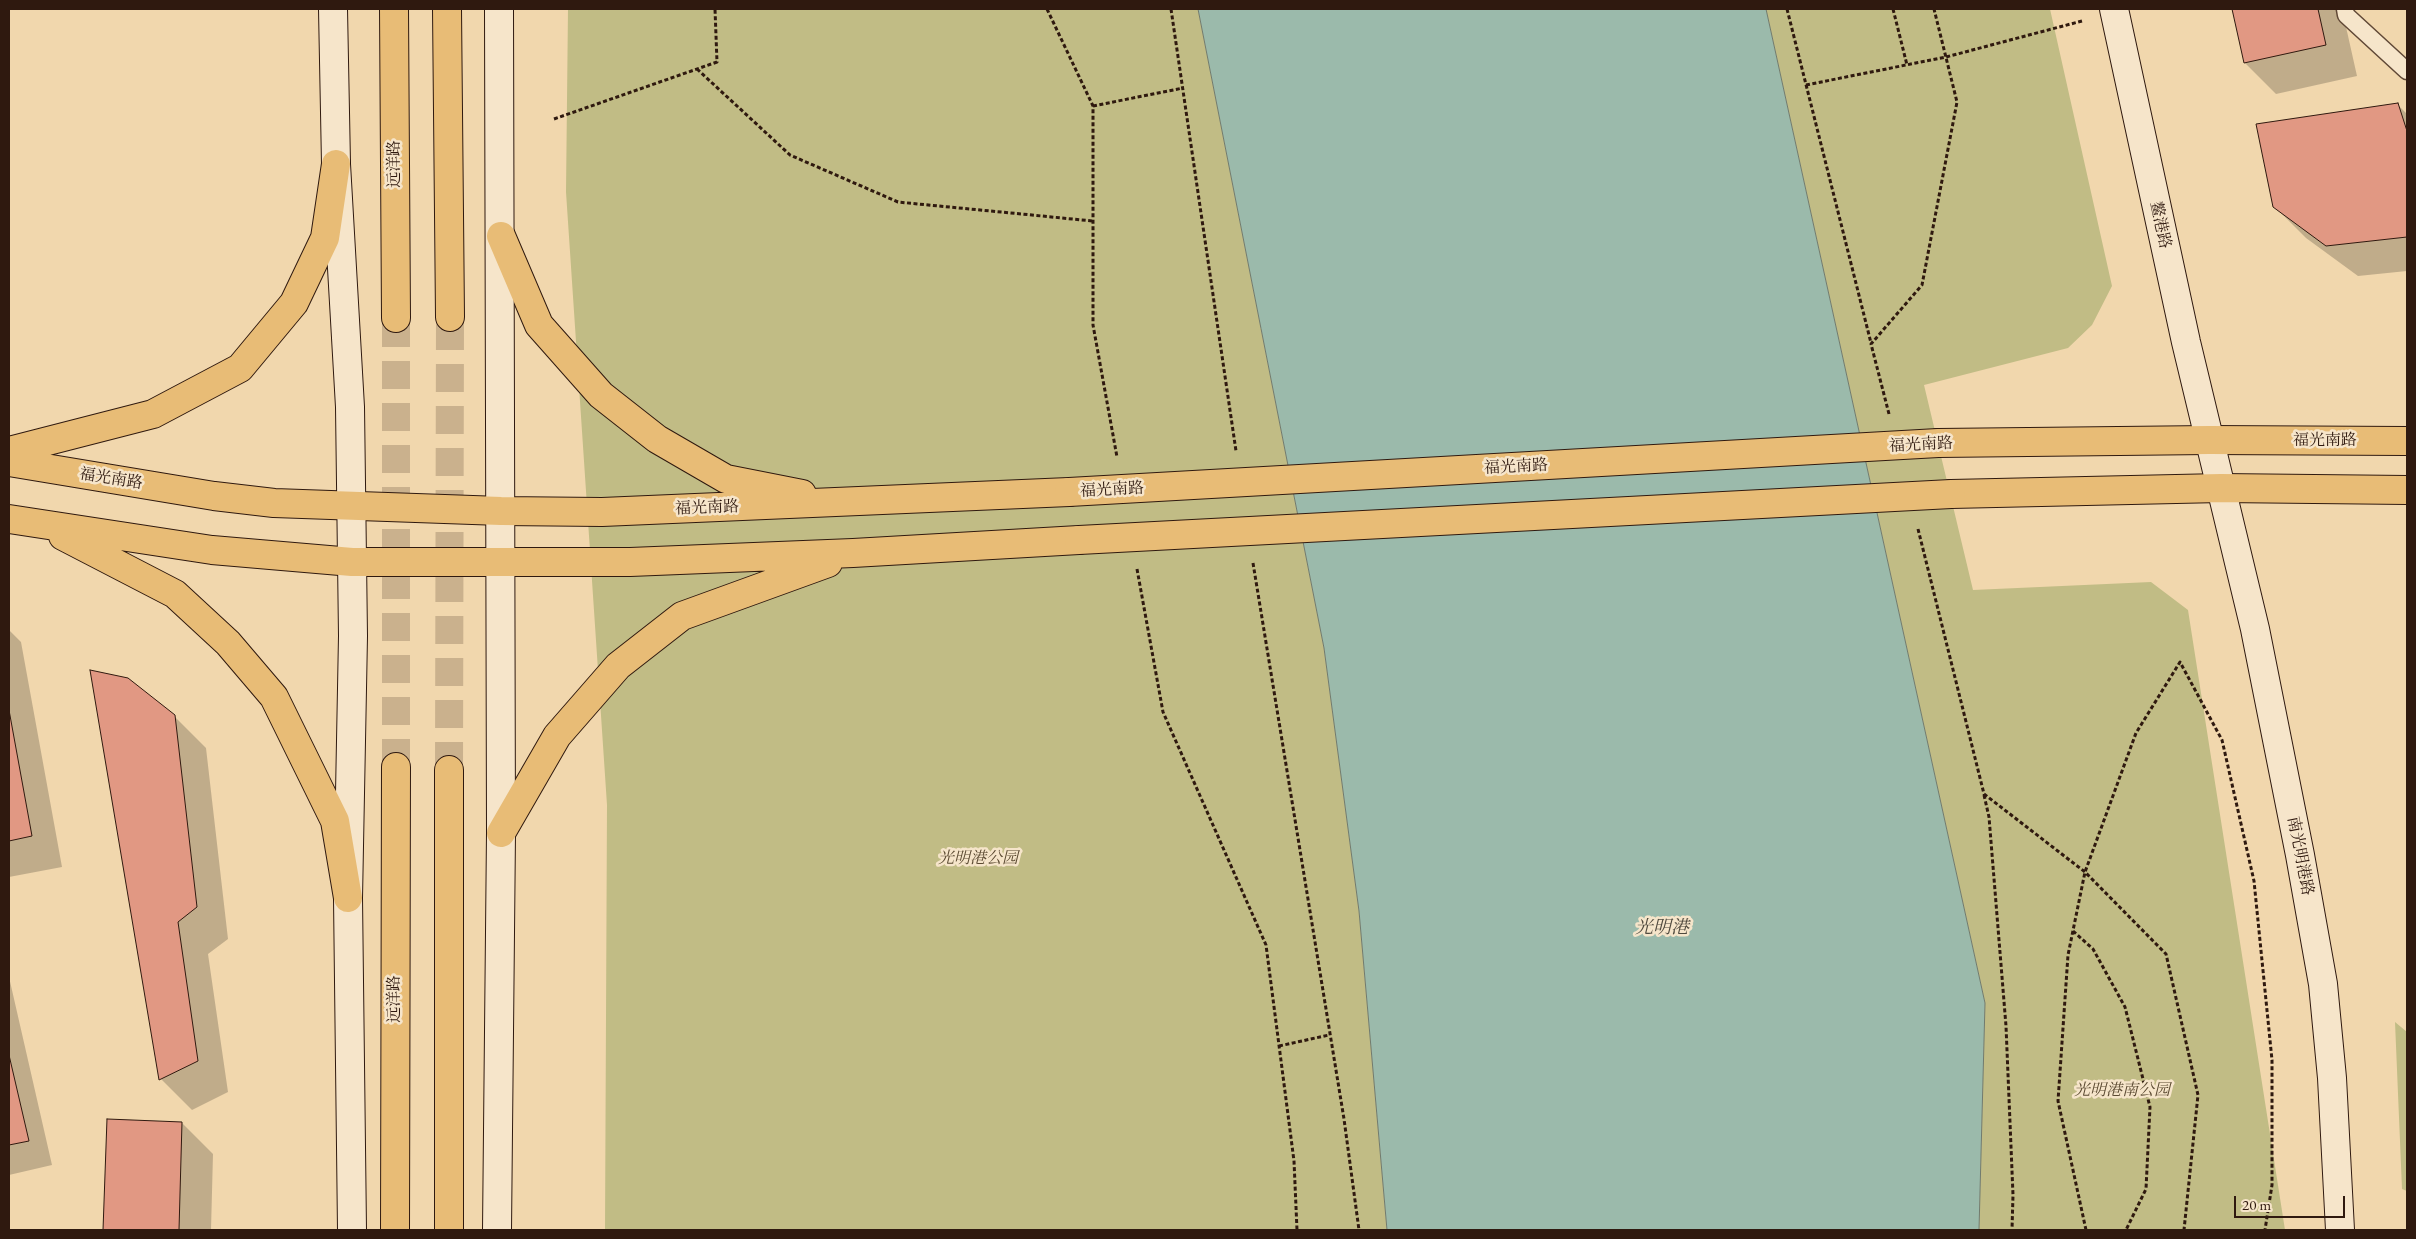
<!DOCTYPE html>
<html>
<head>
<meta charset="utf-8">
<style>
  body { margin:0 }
  #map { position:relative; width:2416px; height:1239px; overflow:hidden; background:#f1d7ad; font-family:"EB Garamond",serif }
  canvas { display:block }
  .frame { position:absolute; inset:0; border:10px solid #2f190f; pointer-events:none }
  .scale { position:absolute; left:2234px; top:1196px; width:111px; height:22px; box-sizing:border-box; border:2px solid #2f190f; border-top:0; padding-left:6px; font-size:15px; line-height:18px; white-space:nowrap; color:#2f190f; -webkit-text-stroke:4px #f6e5ca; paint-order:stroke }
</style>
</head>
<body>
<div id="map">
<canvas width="2416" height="1239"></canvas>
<div class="frame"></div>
<div class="scale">20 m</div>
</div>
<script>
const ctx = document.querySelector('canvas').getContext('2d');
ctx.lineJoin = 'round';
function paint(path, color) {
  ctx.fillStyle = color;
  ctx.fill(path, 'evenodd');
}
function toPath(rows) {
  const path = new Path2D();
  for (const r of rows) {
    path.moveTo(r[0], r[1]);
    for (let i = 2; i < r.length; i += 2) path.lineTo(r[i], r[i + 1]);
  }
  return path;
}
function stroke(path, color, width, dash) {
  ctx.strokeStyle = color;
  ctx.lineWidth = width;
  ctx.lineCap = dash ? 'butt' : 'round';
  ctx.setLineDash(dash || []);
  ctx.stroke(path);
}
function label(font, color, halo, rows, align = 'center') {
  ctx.font = font + ' "EB Garamond","Noto Serif SC",serif';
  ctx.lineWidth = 5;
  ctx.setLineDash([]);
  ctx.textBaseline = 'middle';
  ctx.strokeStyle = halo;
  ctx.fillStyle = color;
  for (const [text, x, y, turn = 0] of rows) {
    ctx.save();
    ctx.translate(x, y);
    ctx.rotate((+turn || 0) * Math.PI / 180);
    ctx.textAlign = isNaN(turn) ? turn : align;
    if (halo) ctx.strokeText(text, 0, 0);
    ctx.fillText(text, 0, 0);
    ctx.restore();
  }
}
const green = toPath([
  [568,9,1198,9,1324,648,1359,911,1387,1230,605,1230,607,805,566,192],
  [1766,9,2050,9,2112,286,2092,325,2068,348,1924,385,1973,590,2151,582,2188,610,2285,1230,1979,1230,1985,1003],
  [2395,1022,2407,1032,2407,1191,2402,1189]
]);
const water = toPath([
  [1198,9,1766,9,1985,1003,1979,1230,1387,1230,1359,911,1324,648,1198,9]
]);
const shadow = toPath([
  [2233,9,2342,9,2357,76,2276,94,2245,63],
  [2397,104,2407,114,2407,271,2358,276,2306,238,2274,206],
  [9,630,21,642,62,867,9,877],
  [92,672,174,716,206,748,228,939,208,954,228,1092,192,1110,161,1079],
  [9,977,52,1165,9,1175],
  [108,1121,182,1123,213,1154,211,1230,105,1230]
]);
const building = toPath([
  [2232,9,2318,9,2326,45,2244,63,2232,9],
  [2398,103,2407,131,2407,237,2326,246,2273,207,2256,124,2398,103],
  [90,670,128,678,175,715,197,907,178,922,198,1061,159,1080,90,670],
  [9,710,32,836,9,841,9,710],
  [9,1055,29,1141,9,1145,9,1055],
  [107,1119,182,1122,179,1230,103,1230,107,1119]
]);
const highwayTunnel = toPath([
  [396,767,396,318],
  [449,770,450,317]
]);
const path = toPath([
  [1047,9,1093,106,1093,325,1117,457],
  [1171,9,1236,451],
  [1787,9,1871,343],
  [1893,9,1907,65],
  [697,69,790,155,898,202,1093,221],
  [1806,85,1946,57,2082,21],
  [1093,106,1183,88],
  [554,119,717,62,715,9],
  [1889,414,1871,344,1922,285,1957,102,1934,9],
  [1918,529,1984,794,2085,872,2166,954,2198,1095,2184,1230],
  [1253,563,1344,1119,1359,1230],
  [1137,569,1163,712,1266,945,1294,1161,1297,1230],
  [1984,795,1989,817,2006,1026,2013,1195,2012,1230],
  [2073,931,2093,949,2125,1007,2150,1107,2146,1189,2126,1230],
  [1279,1046,1329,1035],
  [2086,1230,2058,1101,2068,955,2085,872,2136,733,2180,662,2222,740,2254,881,2272,1060,2272,1185,2265,1230]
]);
const lane = toPath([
  [2345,9,2346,15,2407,71]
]);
const secondary = toPath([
  [333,9,336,164,350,407,353,636,348,898,352,1230],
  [2114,9,2186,342,2255,629,2300,855,2323,984,2332,1078,2340,1230],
  [497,1230,501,833,499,9]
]);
const primary = toPath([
  [501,236,539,325,601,395,657,439,726,479,802,494],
  [1938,443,2209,440,2407,441],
  [9,451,153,414,240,368,294,303,325,238,336,164],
  [9,462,214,496,274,503,501,511,602,512,1069,492],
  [1951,494,2221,488,2407,490],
  [9,519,212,550,352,562,630,562,853,553,1079,540],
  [63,536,175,594,228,643,274,697,335,821,348,898],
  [501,833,557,736,618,666,682,616,828,563]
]);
const highway = toPath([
  [394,9,396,318],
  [447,9,450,317],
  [395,1230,396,767],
  [449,1230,449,770]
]);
const primaryBridge = toPath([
  [1069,492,1938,443],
  [1079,540,1951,494]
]);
const streetNames = [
  ["远洋路",395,164,-90],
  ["鳌港路",2160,225,78],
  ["福光南路",2325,441],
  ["福光南路",1921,445,-3],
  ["福光南路",1516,467,-3],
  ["福光南路",111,479,9],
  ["福光南路",1112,490,-3],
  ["福光南路",707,508,-2],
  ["南光明港路",2300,856,79],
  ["远洋路",395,999,-90]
];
const parkNames = [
  ["光明港公园",978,859],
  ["光明港南公园",2122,1091]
];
const waterNames = [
  ["光明港",1662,928]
];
paint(green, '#c1bc85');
paint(water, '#9bbaab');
stroke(water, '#707a6d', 1);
paint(shadow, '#0003');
paint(building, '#e19883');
stroke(building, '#2f190f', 1);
stroke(highwayTunnel, '#cab18d', 28, [28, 14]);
stroke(lane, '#604836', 19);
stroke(secondary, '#2f190f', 30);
stroke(primary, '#2f190f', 30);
stroke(highway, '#2f190f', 30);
stroke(path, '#2f190f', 3, [4, 2.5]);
stroke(lane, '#f6e5ca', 16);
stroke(secondary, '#f6e5ca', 28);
stroke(primary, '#e8bc76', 28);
stroke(highway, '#e8bc76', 28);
stroke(primaryBridge, '#2f190f', 30, []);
stroke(primaryBridge, '#e8bc76', 28);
label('16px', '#2f190f', '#f6e5ca', streetNames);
label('italic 16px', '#5b4a32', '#f6e5ca', parkNames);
label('italic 18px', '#4f493e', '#f6e5ca', waterNames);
</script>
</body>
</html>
